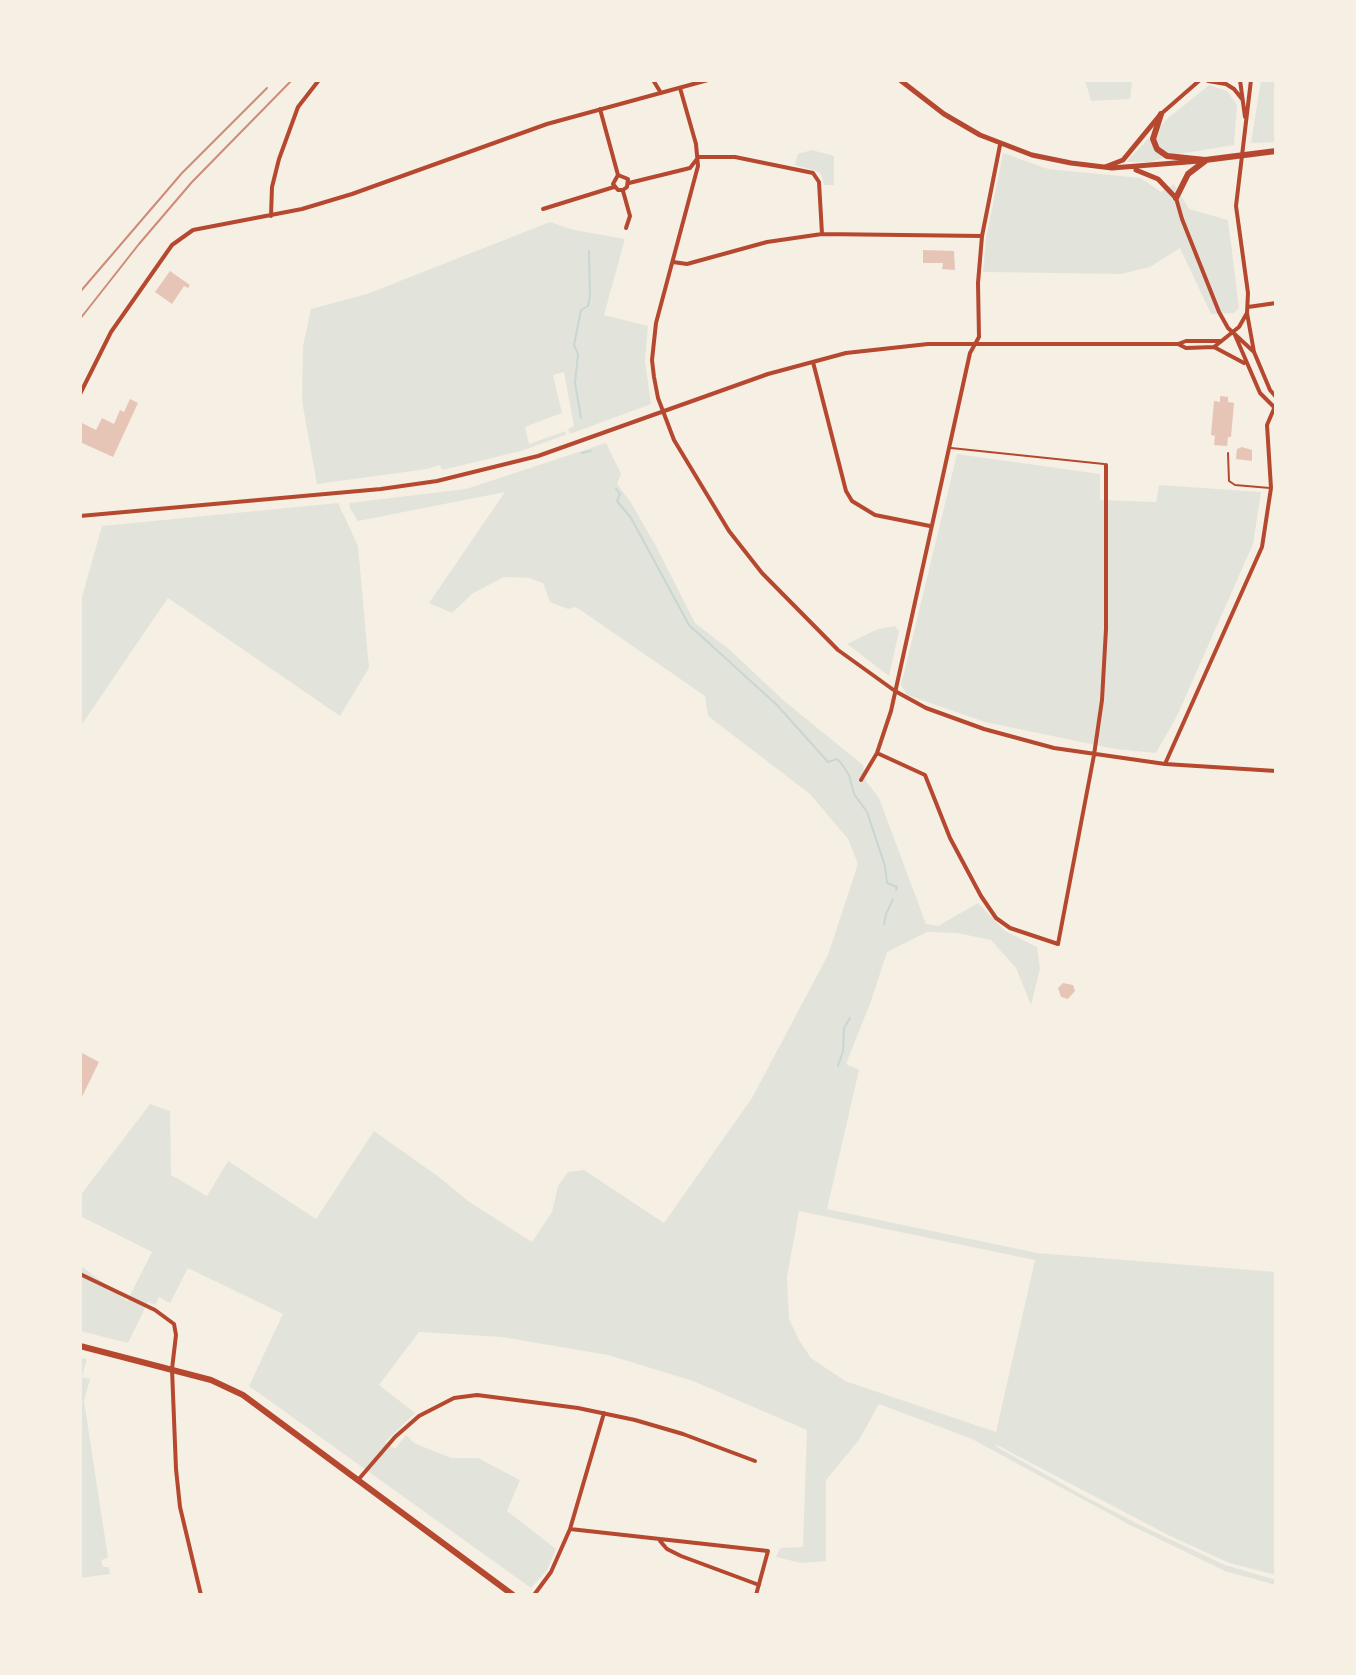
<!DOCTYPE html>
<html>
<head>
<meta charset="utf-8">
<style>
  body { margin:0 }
  #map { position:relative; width:1356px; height:1675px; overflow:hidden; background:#f6efe4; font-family:Lato,sans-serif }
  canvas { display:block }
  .frame { position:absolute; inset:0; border:82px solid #f6efe4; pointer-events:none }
</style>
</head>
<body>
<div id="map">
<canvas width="1356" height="1675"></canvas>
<div class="frame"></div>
</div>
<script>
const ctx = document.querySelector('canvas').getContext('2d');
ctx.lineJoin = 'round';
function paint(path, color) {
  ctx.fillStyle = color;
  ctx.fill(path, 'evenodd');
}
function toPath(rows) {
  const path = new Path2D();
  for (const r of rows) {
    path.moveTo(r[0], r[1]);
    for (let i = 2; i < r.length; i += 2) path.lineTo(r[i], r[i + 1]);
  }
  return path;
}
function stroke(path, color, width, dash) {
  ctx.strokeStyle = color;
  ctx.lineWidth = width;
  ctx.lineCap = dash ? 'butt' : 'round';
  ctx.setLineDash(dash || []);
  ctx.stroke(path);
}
const green = toPath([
  [1085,80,1128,80,1132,83,1130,99,1091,101],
  [1261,80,1276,80,1276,142,1251,143],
  [1209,85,1227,91,1237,105,1234,145,1173,155,1151,162,1126,162,1166,120],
  [812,150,834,156,834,185,824,185,821,174,816,171,795,165,798,154],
  [1003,153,1048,169,1141,178,1161,192,1174,184,1189,209,1228,220,1239,308,1234,313,1211,314,1180,248,1150,267,1121,274,983,272,986,239],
  [550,222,574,230,625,239,604,315,648,326,645,361,651,404,570,434,568,429,574,426,564,372,553,375,562,413,525,427,529,444,566,431,565,435,521,451,442,470,440,465,427,469,317,484,302,401,303,346,311,309,367,294],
  [606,443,621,474,617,484,630,501,657,548,695,623,730,650,783,700,863,765,866,781,879,798,926,924,938,926,978,903,1005,931,1037,947,1040,969,1031,1005,1016,968,991,940,957,933,927,932,887,952,871,1001,846,1064,859,1070,827,1209,1037,1253,1276,1272,1276,1575,1229,1563,1168,1535,995,1444,997,1447,1082,1495,1142,1526,1225,1565,1276,1580,1276,1585,1225,1571,1130,1525,972,1439,879,1404,859,1440,826,1480,826,1561,801,1563,776,1557,780,1548,803,1547,807,1430,693,1381,608,1355,502,1337,419,1332,379,1385,415,1413,385,1442,395,1449,406,1435,414,1443,451,1458,478,1458,520,1480,507,1511,556,1549,547,1570,531,1588,249,1386,283,1314,188,1268,170,1303,159,1297,155,1305,148,1302,128,1343,80,1331,80,1265,127,1301,152,1252,80,1216,80,1196,150,1104,170,1111,171,1175,207,1196,228,1161,316,1219,374,1131,439,1177,468,1201,532,1242,552,1212,558,1186,568,1172,584,1170,664,1223,752,1098,828,955,858,864,848,839,810,794,708,716,705,696,576,607,568,609,550,602,543,583,529,578,504,577,473,593,452,613,429,603,505,492,358,521,350,508,349,503,466,489],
  [799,1211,1035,1260,996,1432,845,1381,811,1358,799,1340,789,1319,787,1277],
  [957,454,1100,474,1100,500,1156,502,1159,485,1261,492,1253,544,1177,716,1156,753,1115,749,985,722,907,695,901,685],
  [338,503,358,546,369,668,340,716,168,598,80,727,80,604,102,526],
  [895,626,899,631,889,676,847,644,878,629],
  [80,1358,87,1359,82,1377,90,1379,84,1401,108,1558,101,1560,103,1567,109,1567,110,1574,80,1578]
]);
const stream = toPath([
  [581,418,575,383,578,354,574,345,581,310,588,306,590,296,589,251],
  [582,453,591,451],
  [616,489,620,494,617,501,631,518,689,625,777,705,828,762,837,759,841,763,849,775,854,794,867,812,885,866,887,883,897,887,896,890],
  [884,924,886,914,893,899],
  [838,1066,843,1051,844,1028,850,1018]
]);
const building = toPath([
  [923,250,954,251,955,270,942,269,943,263,923,263],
  [170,271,190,285,188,288,184,286,172,304,155,292],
  [1220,396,1228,397,1228,402,1234,403,1231,437,1228,437,1227,446,1214,445,1215,436,1211,435,1214,401,1220,402],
  [130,399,138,403,113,457,80,442,82,423,96,430,102,418,114,424,120,410,124,412],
  [1242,447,1252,450,1252,461,1236,459,1237,449],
  [1063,983,1073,985,1075,991,1068,999,1061,997,1058,988],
  [80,1052,99,1062,80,1101]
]);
const service = toPath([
  [951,448,1104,464],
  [1228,453,1229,481,1235,485,1270,488]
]);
const minor = toPath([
  [653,80,661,93],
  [1240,80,1245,117],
  [1208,81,1226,84,1234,89,1242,99],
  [680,88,696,144,698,166,656,323,652,360,654,377,658,398,674,440,729,531,762,573,838,650,895,691,926,708,984,729,1054,748,1165,764,1276,771],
  [600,109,618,175,613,184,618,190,623,190,627,187,628,179,618,175],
  [1161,114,1200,80],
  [698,157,735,157,813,173,819,182,822,234],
  [629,183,690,168,697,159],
  [623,191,630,216,626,228],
  [1176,198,1182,219,1219,312,1228,328,1254,352],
  [543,209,614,187],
  [271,216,272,187,279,159,298,107,319,80],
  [673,262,687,264,767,242,822,234,982,236],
  [1248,307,1276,303],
  [1247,313,1254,352,1270,390,1276,397],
  [1235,335,1260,393,1276,409],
  [1178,344,1186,348,1214,347,1239,327,1247,313,1248,293,1236,206,1251,80],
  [1214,347,1244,363],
  [813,362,846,491,852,501,875,515,930,526],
  [80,394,111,332,172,245,193,230,302,209,352,194,547,124,708,80],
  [80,516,381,489,437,481,538,456,768,374,846,353,928,344,1178,344,1186,341,1221,341],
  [877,753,925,775,950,838,981,896,996,918,1010,928,1058,944,1094,755,1102,700,1106,629,1106,465],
  [1165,764,1262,547,1271,488,1267,425,1276,404],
  [861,780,877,753,891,711,970,353,979,337,978,283,982,236,1000,145],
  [80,1274,155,1310,174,1324,176,1335,172,1369,176,1469,180,1507,201,1595],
  [358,1480,395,1437,419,1416,454,1398,477,1395,578,1408,635,1420,683,1434,755,1461],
  [570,1529,768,1551,756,1595],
  [660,1541,667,1549,681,1556,759,1585],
  [534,1595,551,1572,570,1529,604,1413]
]);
const tertiary = toPath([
  [900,80,944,114,980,135,1032,155,1071,163,1112,168,1200,161],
  [1105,167,1123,160,1160,115],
  [1136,170,1158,179,1176,198]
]);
const secondary = toPath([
  [1161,114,1153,139,1157,149,1167,156,1205,160,1276,151],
  [1176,198,1188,174,1205,161]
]);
const primary = toPath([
  [80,1346,211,1380,243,1395,513,1595]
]);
const rail = toPath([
  [80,292,182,173,267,88],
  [80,319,139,244,192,182,292,80]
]);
paint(green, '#e2e4dc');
stroke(stream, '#c9d6d2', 2);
paint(building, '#e6c5b7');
stroke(service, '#b5482f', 2);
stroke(minor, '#b5482f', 4);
stroke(tertiary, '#b5482f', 5);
stroke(secondary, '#b5482f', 6);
stroke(primary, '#b5482f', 6);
stroke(rail, '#cf8b77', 2);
</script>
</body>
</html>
